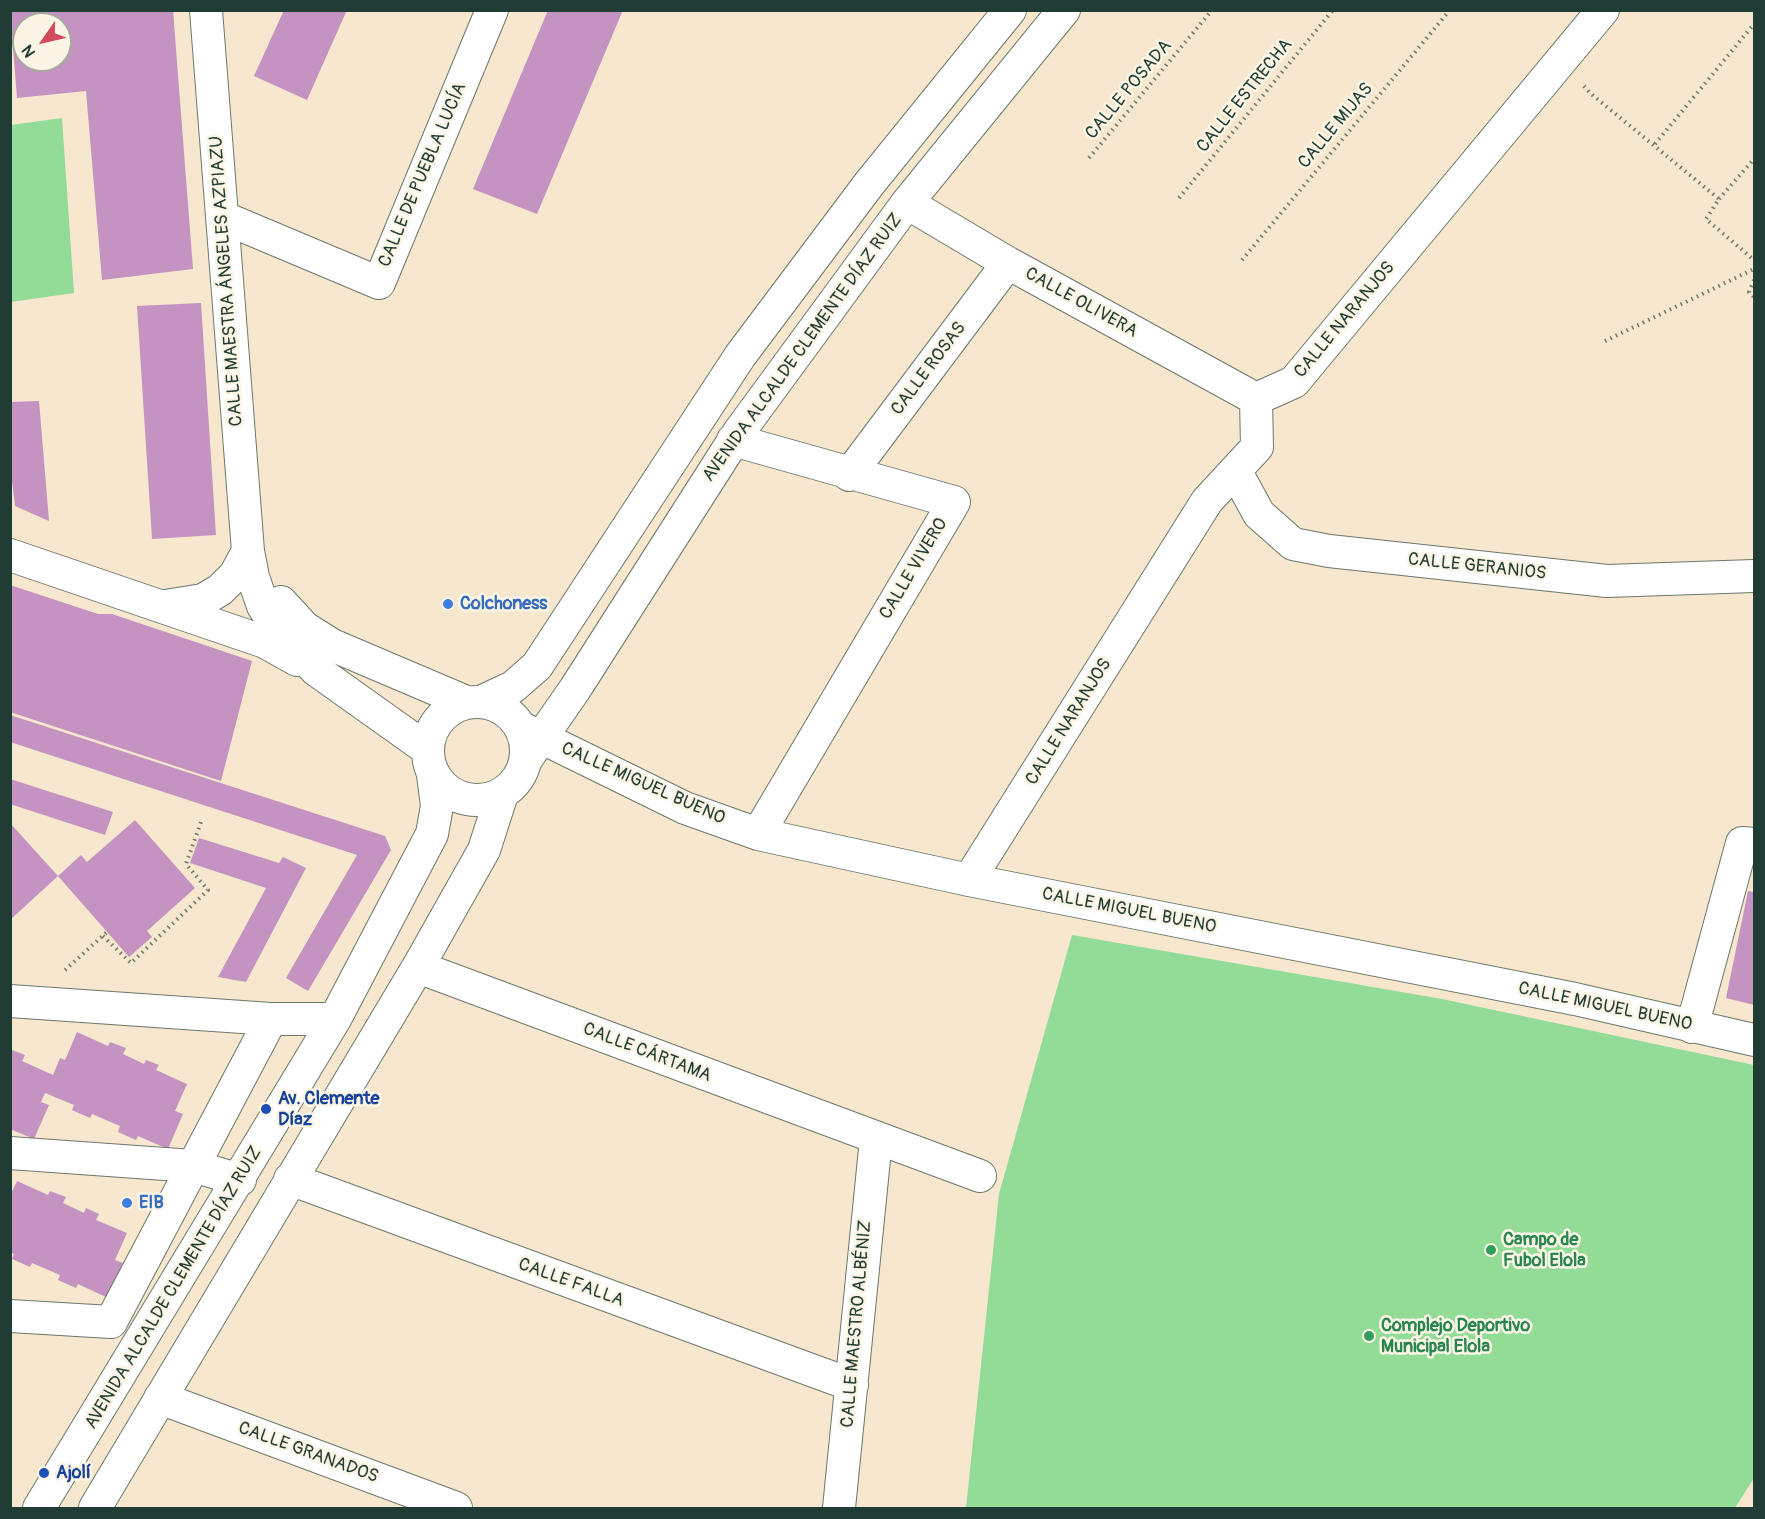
<!DOCTYPE html>
<html>
<head>
<meta charset="utf-8">
<style>
  body { margin:0 }
  #map { position:relative; width:1765px; height:1519px; overflow:hidden; background:#f7e7ce; font-family:Pangolin,sans-serif }
  canvas { display:block }
  .frame { position:absolute; inset:0; border:12px solid #1f3d34; pointer-events:none }
  .north { position:absolute; left:12px; top:12px; width:60px; height:60px; box-sizing:border-box; background:#fcf5e5; border:2px solid #a4ab9e; border-radius:50%; rotate:236deg; font-size:16px; font-weight:700; line-height:24px; text-align:center; color:#1f3d34 }
  .north::after { content:''; display:block; margin:auto; width:21px; height:27px; background:#d1495b; clip-path:polygon(50% 0,100% 100%,50% 72%,0 100%) }
</style>
</head>
<body>
<div id="map">
<canvas width="1765" height="1519"></canvas>
<div class="frame"></div>
<div class="north">N</div>
</div>
<script>
const ctx = document.querySelector('canvas').getContext('2d');
ctx.lineJoin = 'round';
function paint(path, color) {
  ctx.fillStyle = color;
  ctx.fill(path, 'evenodd');
}
function toPath(rows) {
  const path = new Path2D();
  for (const r of rows) {
    if (r.length === 3) {
      path.moveTo(r[0] + r[2], r[1]);
      path.arc(r[0], r[1], r[2], 0, 2 * Math.PI);
      continue;
    }
    path.moveTo(r[0], r[1]);
    for (let i = 2; i < r.length; i += 2) path.lineTo(r[i], r[i + 1]);
  }
  return path;
}
function stroke(path, color, width, dash) {
  ctx.strokeStyle = color;
  ctx.lineWidth = width;
  ctx.lineCap = dash ? 'butt' : 'round';
  ctx.setLineDash(dash || []);
  ctx.stroke(path);
}
function label(font, color, halo, rows, align = 'center') {
  ctx.font = font + ' Pangolin,sans-serif';
  ctx.lineWidth = 5;
  ctx.setLineDash([]);
  ctx.textBaseline = 'middle';
  ctx.strokeStyle = halo;
  ctx.fillStyle = color;
  for (const [text, x, y, turn = 0] of rows) {
    ctx.save();
    ctx.translate(x, y);
    ctx.rotate((+turn || 0) * Math.PI / 180);
    ctx.textAlign = isNaN(turn) ? turn : align;
    if (halo) ctx.strokeText(text, 0, 0);
    ctx.fillText(text, 0, 0);
    ctx.restore();
  }
}
const green = toPath([
  [62,118,74,293,11,302,11,125],
  [1072,935,1442,999,1754,1065,1754,1478,1735,1508,966,1508,999,1194]
]);
const building = toPath([
  [10,10,173,10,193,269,102,280,86,91,17,98],
  [24,24,60,24,60,60,24,60],
  [284,10,347,10,307,100,254,76],
  [548,10,623,10,537,214,473,189],
  [201,303,216,535,152,539,137,306],
  [39,401,49,521,15,506,10,464,10,402],
  [10,585,98,614,112,614,252,661,221,781,10,712],
  [10,715,385,836,391,850,308,991,286,978,357,855,10,742],
  [10,779,113,812,105,835,10,804],
  [135,820,195,888,147,931,152,937,129,957,58,876,81,855,87,862],
  [10,823,58,876,10,920],
  [199,838,279,863,283,857,306,868,246,982,218,977,266,888,190,863],
  [1748,891,1754,892,1754,1005,1726,998],
  [77,1032,108,1046,110,1042,126,1048,123,1054,144,1064,146,1060,159,1065,156,1070,187,1084,175,1111,183,1114,168,1149,138,1136,136,1140,118,1132,120,1126,92,1114,90,1118,72,1110,74,1105,45,1093,41,1102,49,1105,34,1139,10,1129,12,1050,25,1055,22,1061,53,1075,60,1058,65,1060],
  [17,1181,48,1195,50,1191,66,1197,63,1203,84,1213,86,1208,99,1214,96,1220,127,1233,115,1260,123,1263,108,1298,78,1284,76,1288,58,1280,60,1275,32,1263,30,1267,12,1259,14,1254,10,1252,10,1196]
]);
const path = toPath([
  [1584,86,1590,93,1719,199,1706,219,1754,260],
  [1655,144,1754,24],
  [1089,158,1212,10],
  [1179,198,1333,10],
  [1719,199,1754,159],
  [1242,260,1450,10],
  [1754,280,1749,292,1754,297],
  [1605,341,1754,269],
  [103,936,131,963,208,890,186,864,201,822],
  [65,970,107,932]
]);
const street = toPath([
  [206,10,248,551,253,577,263,606,279,631,316,670,427,749],
  [907,203,1008,263,1256,399],
  [222,217,379,283,492,10],
  [733,440,954,502,758,834],
  [1236,472,1259,514,1293,544,1329,551,1607,581,1754,576],
  [849,475,1008,263],
  [10,555,265,642,297,660],
  [281,602,305,628,332,645,466,702],
  [165,606,203,600,220,590,235,575,248,551],
  [483,701,513,687,537,666,740,356,869,184,1010,10],
  [477,751,49],
  [520,727,685,808,758,834,969,880,1575,999,1754,1040],
  [525,761,575,689,739,432,907,203,1064,10],
  [969,880,1207,501,1257,447,1256,399,1294,382,1603,10],
  [418,967,980,1176],
  [10,1001,271,1019,335,1019],
  [1692,1027,1742,843,1754,844],
  [10,1153,193,1166,240,1180],
  [290,1179,852,1385],
  [10,1316,111,1322,271,1019],
  [160,1398,456,1508],
  [39,1508,335,1019,432,834,437,806,433,775],
  [95,1508,418,967,484,850,502,794],
  [839,1508,876,1139]
]);
const markers = [
  [448,604,6,"#3f7fe0"],
  [266,1109,6,"#1a4fb4"],
  [127,1203,6,"#3f7fe0"],
  [1491,1250,6,"#2e9e5b"],
  [1369,1336,6,"#2e9e5b"],
  [44,1473,6,"#1a4fb4"]
];
const streetNames = [
  ["CALLE POSADA",1129,90,-50],
  ["CALLE ESTRECHA",1245,96,-51],
  ["CALLE MIJAS",1336,126,-50],
  ["CALLE DE PUEBLA LUCÍA",423,175,-67],
  ["CALLE MAESTRA ÁNGELES AZPIAZU",227,281,-94],
  ["CALLE OLIVERA",1081,303,29],
  ["CALLE NARANJOS",1345,320,-50],
  ["AVENIDA ALCALDE CLEMENTE DÍAZ RUIZ",803,348,-54],
  ["CALLE ROSAS",929,369,-53],
  ["CALLE GERANIOS",1477,567,6],
  ["CALLE VIVERO",914,569,-59],
  ["CALLE NARANJOS",1069,722,-58],
  ["CALLE MIGUEL BUENO",643,784,24],
  ["CALLE MIGUEL BUENO",1129,911,11],
  ["CALLE MIGUEL BUENO",1605,1007,12],
  ["CALLE CÁRTAMA",647,1053,21],
  ["CALLE FALLA",571,1283,20],
  ["AVENIDA ALCALDE CLEMENTE DÍAZ RUIZ",174,1288,-59],
  ["CALLE MAESTRO ALBÉNIZ",857,1324,-85],
  ["CALLE GRANADOS",308,1453,20]
];
const shopNames = [
  ["Colchoness",460,604],
  ["EIB",139,1203]
];
const transitNames = [
  ["Av. Clemente",278,1099],
  ["Díaz",278,1120],
  ["Ajolí",56,1473]
];
const leisureNames = [
  ["Campo de",1503,1240],
  ["Fubol Elola",1503,1261],
  ["Complejo Deportivo",1381,1326],
  ["Municipal Elola",1381,1347]
];
paint(green, '#92dc98');
paint(building, '#c493c1');
stroke(street, '#6b786a', 34);
stroke(path, '#6b786a', 4, [1.5, 4.5]);
stroke(street, '#fff', 32);
for (const [x, y, r, color] of markers) {
  const dot = new Path2D();
  dot.arc(x, y, r, 0, 2 * Math.PI);
  ctx.fillStyle = color;
  ctx.fill(dot);
  stroke(dot, '#fcf5e5', 2);
}
label('18px', '#1f3d34', '#fcf5e5', streetNames);
label('bold 18px', '#366cbe', '#fcf5e5', shopNames, 'left');
label('bold 18px', '#164399', '#fcf5e5', transitNames, 'left');
label('bold 18px', '#27864d', '#fcf5e5', leisureNames, 'left');
</script>
</body>
</html>
